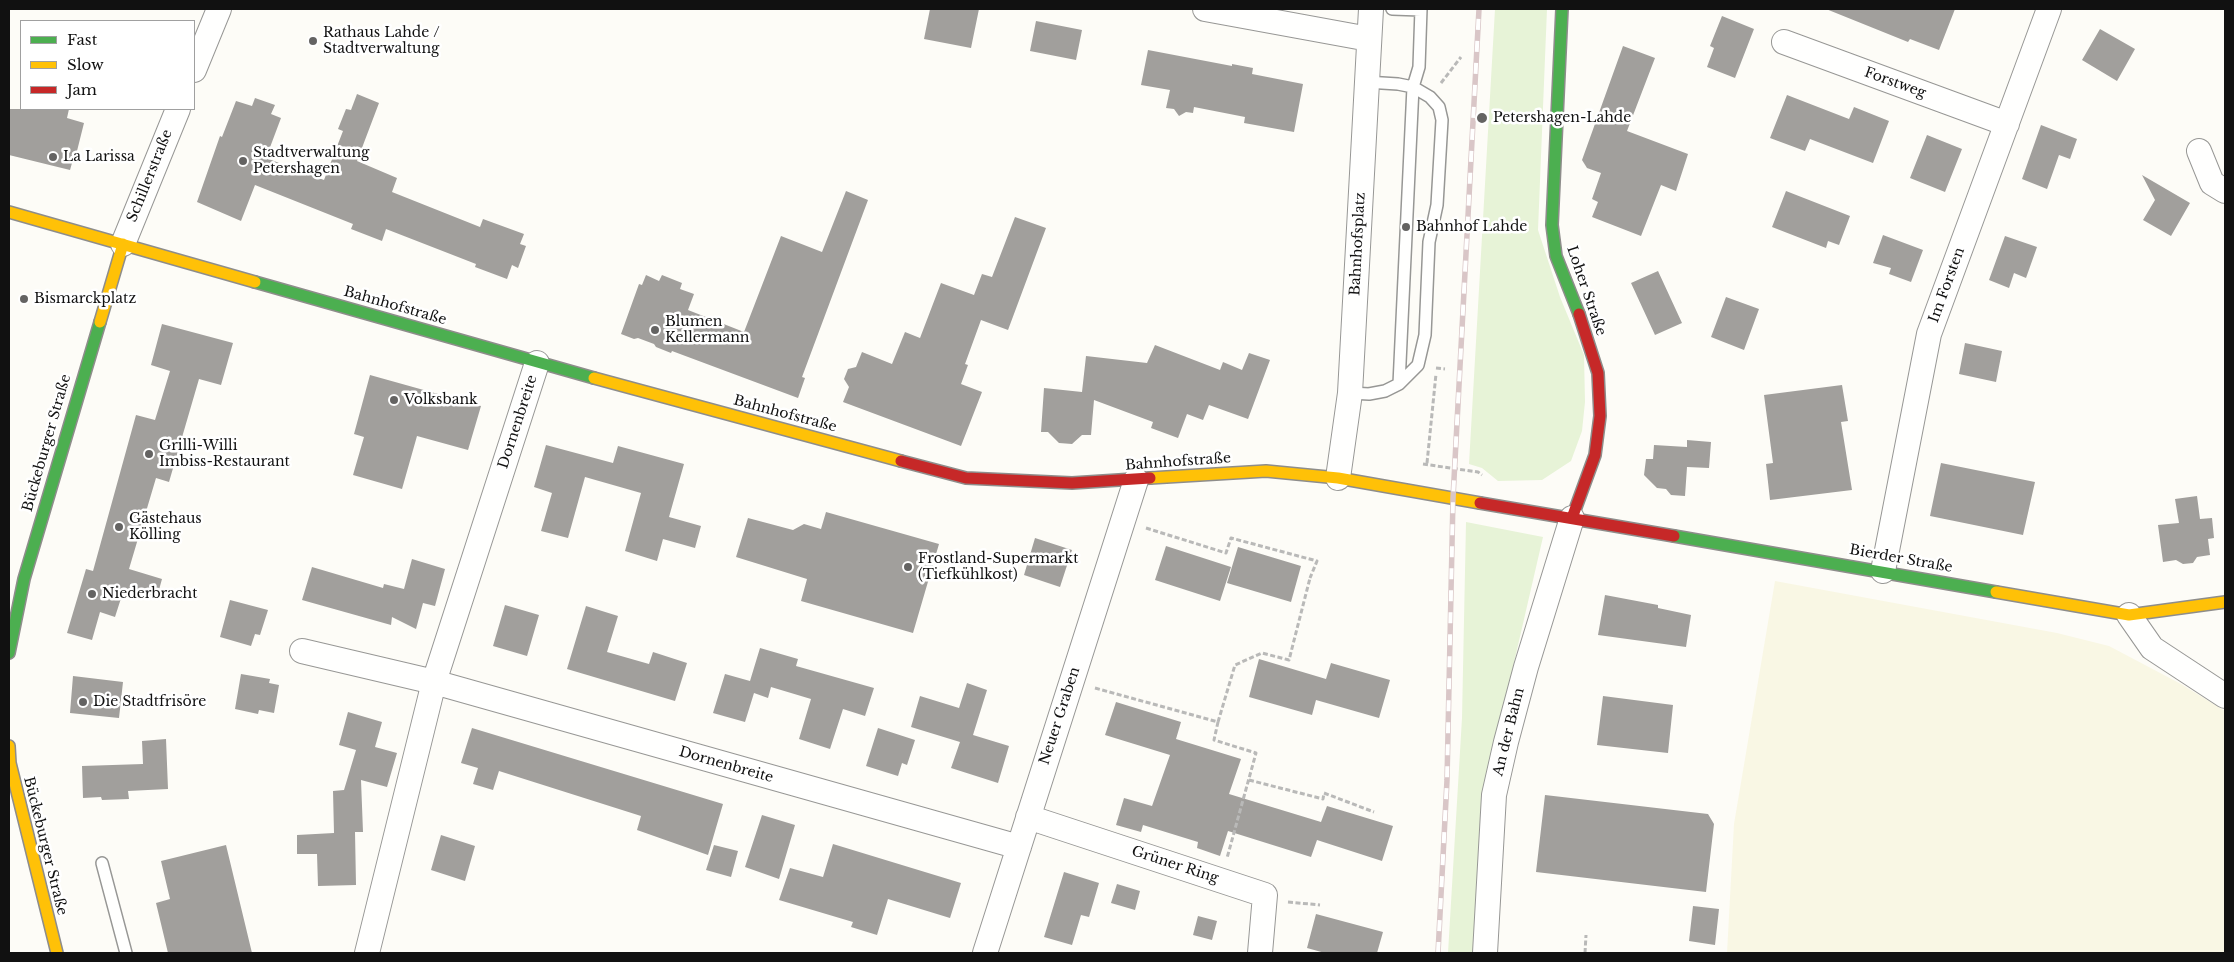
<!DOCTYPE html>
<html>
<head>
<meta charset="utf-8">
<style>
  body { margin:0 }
  #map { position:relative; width:2234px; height:962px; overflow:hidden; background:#fdfcf7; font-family:"Libre Baskerville",serif }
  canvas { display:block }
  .frame { position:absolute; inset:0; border:10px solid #111; pointer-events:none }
  .legend { position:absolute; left:20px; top:20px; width:175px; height:90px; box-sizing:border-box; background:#fff; border:1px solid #a0a0a0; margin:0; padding:6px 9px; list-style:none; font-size:15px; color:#111 }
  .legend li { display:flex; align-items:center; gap:10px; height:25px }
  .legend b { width:25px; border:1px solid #a0a0a0 }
</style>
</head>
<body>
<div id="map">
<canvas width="2234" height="962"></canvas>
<div class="frame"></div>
<ul class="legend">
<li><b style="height:6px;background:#4caf50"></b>Fast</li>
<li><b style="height:6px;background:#ffc107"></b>Slow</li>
<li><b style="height:6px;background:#c62828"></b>Jam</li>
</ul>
</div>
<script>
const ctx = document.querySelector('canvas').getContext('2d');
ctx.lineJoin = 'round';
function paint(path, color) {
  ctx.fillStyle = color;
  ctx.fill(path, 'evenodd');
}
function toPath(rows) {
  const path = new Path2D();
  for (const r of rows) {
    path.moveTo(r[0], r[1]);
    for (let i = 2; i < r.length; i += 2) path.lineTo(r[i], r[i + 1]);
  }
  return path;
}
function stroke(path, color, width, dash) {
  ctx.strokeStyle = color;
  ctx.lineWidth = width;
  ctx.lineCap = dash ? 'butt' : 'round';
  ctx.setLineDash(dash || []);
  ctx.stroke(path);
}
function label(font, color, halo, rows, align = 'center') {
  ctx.font = font + ' "Libre Baskerville",serif';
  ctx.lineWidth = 5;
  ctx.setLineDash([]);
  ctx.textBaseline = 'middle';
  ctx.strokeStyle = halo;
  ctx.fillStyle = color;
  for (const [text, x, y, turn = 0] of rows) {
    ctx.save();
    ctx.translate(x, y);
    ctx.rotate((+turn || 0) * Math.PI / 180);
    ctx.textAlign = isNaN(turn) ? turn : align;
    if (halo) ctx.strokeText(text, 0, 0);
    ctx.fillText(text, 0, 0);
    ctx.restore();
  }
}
const farmland = toPath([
  [1775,581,2057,633,2109,646,2181,684,2225,711,2225,953,1727,953,1734,824]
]);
const green = toPath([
  [1495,9,1547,9,1538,230,1560,297,1584,355,1585,402,1582,431,1571,461,1542,480,1498,481,1482,468,1469,464],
  [1466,522,1543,537,1488,775,1474,953,1448,953,1462,718]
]);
const building = toPath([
  [930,9,979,9,971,48,924,39],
  [1826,9,1955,9,1939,50,1910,39,1908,42],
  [1722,16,1754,29,1735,78,1707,67,1714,48,1710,46],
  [1036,21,1082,30,1076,60,1030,51],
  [2100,29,2135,49,2117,81,2082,60],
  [1623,46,1655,58,1627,131,1688,154,1676,191,1661,185,1641,236,1592,217,1598,202,1592,199,1601,173,1587,168,1582,160],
  [1148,50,1232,66,1232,64,1253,68,1252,74,1303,84,1294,132,1244,123,1245,117,1194,107,1193,113,1186,112,1179,116,1174,109,1166,108,1170,90,1141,85],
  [357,94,379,103,357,161,397,178,392,192,480,227,483,219,524,234,520,244,526,246,518,268,512,265,507,279,475,267,476,264,386,229,382,241,351,229,353,224,255,185,241,221,197,202,220,136,222,137,236,101,252,106,255,98,275,105,271,114,281,118,266,158,324,180,343,131,338,129,346,109,351,110],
  [1787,95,1849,119,1854,107,1889,121,1873,163,1810,139,1805,151,1770,138],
  [9,109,69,109,67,118,84,123,74,163,72,163,70,170,9,155],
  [2041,125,2077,139,2070,159,2059,155,2047,189,2022,179],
  [1927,135,1962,149,1945,192,1910,178],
  [2142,175,2190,203,2171,236,2143,220,2155,200],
  [846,191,868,200,802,377,805,378,798,398,672,351,671,353,656,347,654,344,638,338,634,339,621,334,639,284,642,285,646,275,659,281,662,275,682,283,680,289,694,294,688,310,744,332,781,236,822,252],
  [1786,191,1850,216,1839,245,1828,241,1826,248,1772,227],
  [1015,217,1046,228,1008,330,981,320,965,364,968,365,961,384,982,392,961,446,843,402,849,387,844,379,848,369,856,367,862,352,892,364,905,332,920,338,941,283,974,295,982,274,992,277],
  [1883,235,1923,250,1911,282,1889,274,1891,268,1873,263],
  [2005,236,2037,247,2026,278,2014,273,2009,288,1989,280],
  [1658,271,1682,323,1655,335,1631,283],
  [1726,297,1759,309,1744,350,1711,337],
  [162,324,233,343,221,385,199,379,169,482,156,478,129,569,162,579,157,597,124,589,115,617,100,612,92,640,67,633,86,569,93,571,136,415,155,420,170,371,151,365],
  [1965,343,2002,351,1996,382,1959,374],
  [1155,345,1220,370,1223,362,1242,370,1249,353,1270,360,1248,419,1209,405,1203,420,1187,414,1178,438,1151,428,1153,422,1094,400,1091,435,1082,435,1072,444,1059,443,1048,432,1041,432,1044,388,1082,392,1086,356,1147,363],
  [370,375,481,406,468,450,417,436,402,489,353,475,364,437,354,434],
  [1842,385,1848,421,1841,422,1852,490,1770,500,1766,464,1773,463,1764,395],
  [1687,440,1711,442,1709,468,1687,467,1685,496,1671,495,1666,489,1657,488,1644,475,1646,459,1653,459,1654,445,1687,447],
  [546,445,613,463,618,446,684,464,669,517,701,526,695,548,663,539,657,561,625,551,641,493,585,477,568,538,541,531,552,493,534,487],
  [1941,463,2035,482,2023,535,1930,516],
  [2197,496,2200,519,2212,518,2214,538,2208,539,2210,555,2197,557,2193,563,2183,564,2176,560,2163,562,2158,525,2179,523,2175,499],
  [826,512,939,544,913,633,801,601,807,579,736,557,748,518,793,530,804,524,821,529],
  [1035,538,1072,550,1060,587,1024,575],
  [1166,546,1231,567,1220,601,1155,580],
  [1238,547,1301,566,1291,602,1227,583],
  [412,559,445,569,435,606,423,603,416,629,392,617,391,625,302,600,312,567,383,588,384,584,404,589],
  [1605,595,1658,605,1658,608,1691,615,1686,647,1598,635],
  [230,600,268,610,260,635,255,634,251,646,220,637],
  [505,605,539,615,527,656,493,646],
  [586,606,618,616,607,652,649,664,653,652,687,663,675,701,567,669],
  [760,648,798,659,796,666,874,688,865,716,843,709,830,749,799,739,811,699,771,687,768,698,754,693,745,722,713,713,725,674,750,681],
  [1259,659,1326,679,1331,663,1390,680,1379,718,1316,700,1312,715,1249,697],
  [241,674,270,679,269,683,279,685,274,713,259,710,258,714,235,709],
  [73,676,123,682,119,718,70,713],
  [967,683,987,690,973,735,1009,746,998,783,951,768,960,742,911,727,920,696,959,708],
  [1603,696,1673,705,1668,753,1597,745],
  [1116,702,1181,722,1176,739,1241,759,1229,794,1321,822,1327,806,1393,826,1382,861,1317,840,1311,857,1228,831,1220,856,1197,848,1198,842,1143,825,1141,832,1116,825,1124,798,1152,806,1170,755,1105,735],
  [348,712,382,722,375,747,397,753,387,787,361,780,363,832,355,832,356,885,318,886,317,854,297,854,297,835,334,833,333,791,344,790,356,750,339,745],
  [472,728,723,804,708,855,637,830,641,816,499,771,493,790,473,784,478,768,461,763],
  [878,728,915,740,907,765,902,763,898,776,866,766],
  [166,739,168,789,128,791,129,799,102,800,101,797,83,798,82,766,143,764,142,741],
  [1545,795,1708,814,1714,824,1706,892,1536,872],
  [762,815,795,825,779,879,745,867],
  [441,835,475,846,465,881,431,870],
  [833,844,961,883,950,918,888,899,877,935,851,927,853,922,779,900,790,868,823,877],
  [226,845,252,953,168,953,156,903,170,899,161,861],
  [714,845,738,851,731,877,706,870],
  [1064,872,1099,883,1089,917,1081,915,1072,945,1044,937],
  [1117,884,1140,891,1135,910,1111,903],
  [1693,906,1719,909,1715,945,1689,941],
  [1316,914,1383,932,1377,953,1325,953,1307,948],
  [1198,916,1217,921,1212,940,1193,935]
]);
const path = toPath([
  [1441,83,1461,57],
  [1436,368,1445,369],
  [1427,463,1436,374],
  [1423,464,1478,472,1482,475],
  [1146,528,1226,553,1231,538,1317,561,1310,578],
  [1095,688,1218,722,1214,740,1256,753,1227,858],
  [1218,722,1235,665,1262,653,1289,660,1310,578],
  [1249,780,1323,799,1324,793,1374,812],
  [1288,902,1320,905],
  [1585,953,1586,935]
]);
const lane = toPath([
  [1392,9,1421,10],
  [1399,384,1413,87,1419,67,1421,9],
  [1350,393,1369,394,1385,391,1399,384,1418,365,1425,335,1429,242,1437,205,1442,120,1439,107,1430,97,1413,87,1398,84,1366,82],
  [102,863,126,953]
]);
const street = toPath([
  [1205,9,1369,39],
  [1784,42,2007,124],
  [194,70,219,9],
  [2199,151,2212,183,2225,191],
  [123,244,178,109],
  [1338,478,1350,393,1371,9],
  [1883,571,1929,334,2049,9],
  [2129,615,2152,648,2225,696],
  [302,651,434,682,1019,847],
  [1028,817,1265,895,1260,953],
  [367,953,434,682,537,363],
  [985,953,1136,480],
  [1485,953,1494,795,1506,742,1526,667,1572,518]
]);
const fast = toPath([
  [1562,9,1552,225,1556,256,1579,314],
  [255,282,594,378],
  [1674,536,1996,592],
  [9,653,24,579,100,322]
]);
const slow = toPath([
  [9,212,255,282],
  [100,322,123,244],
  [594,378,901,461],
  [1150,478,1266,471,1338,478,1480,503],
  [1996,592,2129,615,2225,602],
  [9,746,10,763,57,953]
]);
const jam = toPath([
  [901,461,966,478,1072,483,1150,478],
  [1480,503,1674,536],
  [1572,518,1595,455,1600,416,1598,373,1579,314]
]);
const rail = toPath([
  [1438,953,1447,780,1453,498,1479,9]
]);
const markers = [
  [313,41,5,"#646362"],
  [1482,118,6,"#646362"],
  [53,157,5,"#646362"],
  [243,161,5,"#646362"],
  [1406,227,5,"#646362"],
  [24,299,5,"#646362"],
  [655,330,5,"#646362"],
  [394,400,5,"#646362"],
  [149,454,5,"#646362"],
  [119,527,5,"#646362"],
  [908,567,5,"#646362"],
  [92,594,5,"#646362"],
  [83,702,5,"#646362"]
];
const poiNames = [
  ["Rathaus Lahde /",323,33],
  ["Stadtverwaltung",323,49],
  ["Petershagen-Lahde",1493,118],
  ["Stadtverwaltung",253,153],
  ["Petershagen",253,169],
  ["La Larissa",63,157],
  ["Bahnhof Lahde",1416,227],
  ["Bismarckplatz",34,299],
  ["Blumen",665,322],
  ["Kellermann",665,338],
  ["Volksbank",404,400],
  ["Grilli-Willi",159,446],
  ["Imbiss-Restaurant",159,462],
  ["Gästehaus",129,519],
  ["Kölling",129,535],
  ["Frostland-Supermarkt",918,559],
  ["(Tiefkühlkost)",918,575],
  ["Niederbracht",102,594],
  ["Die Stadtfrisöre",93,702]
];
const streetNames = [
  ["Forstweg",1895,83,20],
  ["Schillerstraße",150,176,-68],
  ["Bahnhofsplatz",1358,244,-87],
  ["Im Forsten",1947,285,-70],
  ["Loher Straße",1586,291,71],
  ["Bahnhofstraße",395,306,16],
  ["Bahnhofstraße",785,414,15],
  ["Dornenbreite",518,422,-72],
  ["Bückeburger Straße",47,443,-74],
  ["Bahnhofstraße",1178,462,-4],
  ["Bierder Straße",1901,559,10],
  ["Neuer Graben",1060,716,-72],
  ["An der Bahn",1509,732,-76],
  ["Dornenbreite",726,765,16],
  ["Bückeburger Straße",45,846,76],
  ["Grüner Ring",1175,865,18]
];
paint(farmland, '#f9f7e4');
paint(green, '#e7f3d7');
paint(building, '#a19f9c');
stroke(lane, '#979795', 14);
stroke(street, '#979795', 26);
stroke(fast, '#8e8d8b', 14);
stroke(slow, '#8e8d8b', 14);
stroke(jam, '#8e8d8b', 14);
stroke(path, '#b9b9b8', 3, [5, 2.5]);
stroke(lane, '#fffffe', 11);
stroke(street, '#fffffe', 24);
stroke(fast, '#4caf50', 11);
stroke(slow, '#ffc107', 11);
stroke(jam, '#c62828', 11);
stroke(rail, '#d9c6c7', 5.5);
stroke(rail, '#fff', 4, [11]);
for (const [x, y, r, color] of markers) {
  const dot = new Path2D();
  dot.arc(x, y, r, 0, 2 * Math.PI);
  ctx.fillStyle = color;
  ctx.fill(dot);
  stroke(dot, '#fff', 2);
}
label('14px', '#111', '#fff', poiNames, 'left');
label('14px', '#111', '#fff', streetNames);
</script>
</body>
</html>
